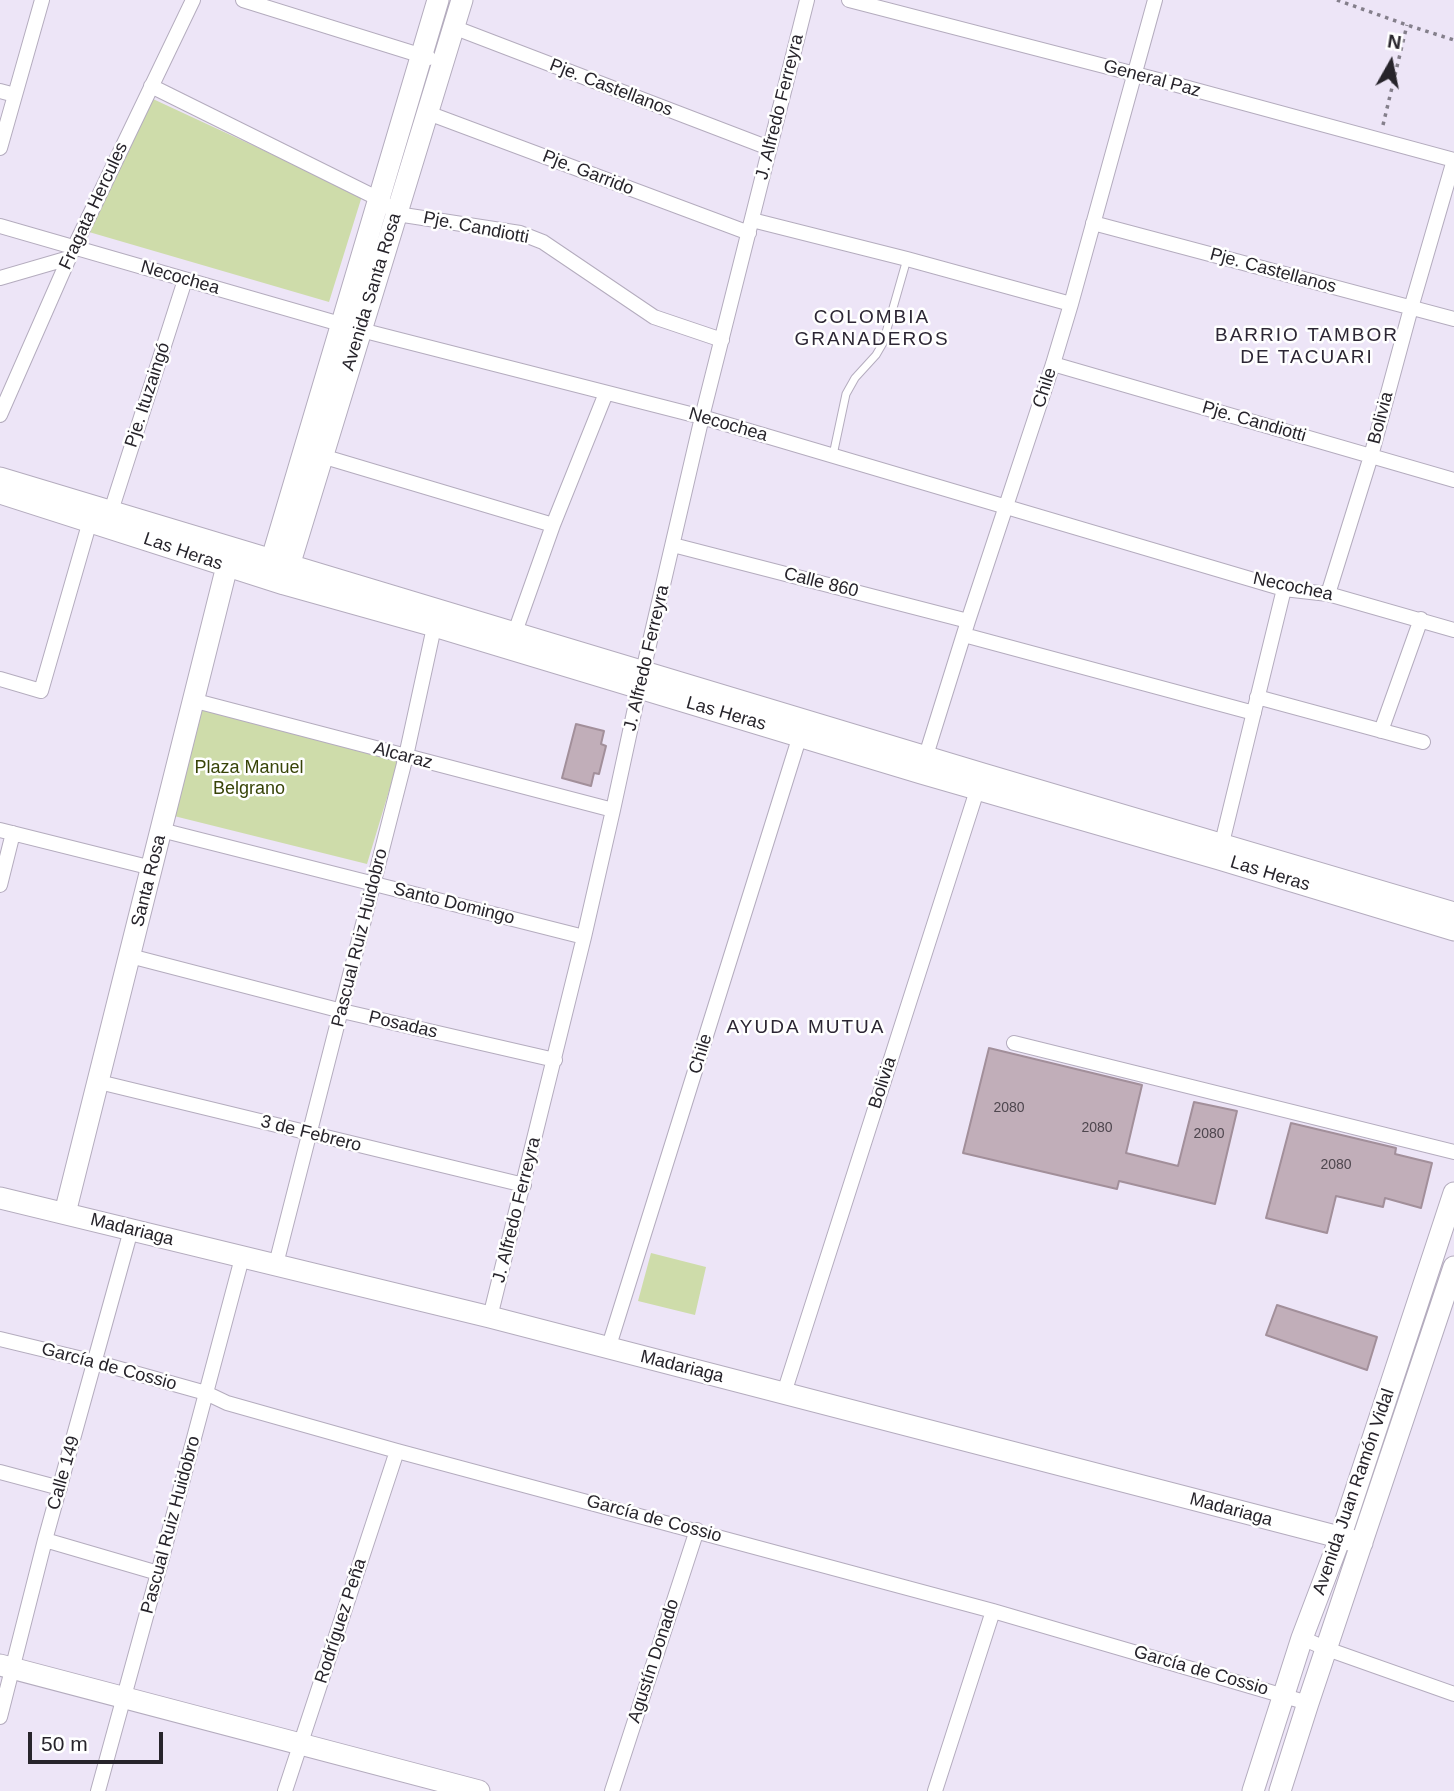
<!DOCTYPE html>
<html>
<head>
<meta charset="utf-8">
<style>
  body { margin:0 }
  #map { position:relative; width:1454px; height:1791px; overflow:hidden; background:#ede5f7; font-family:Helvetica,sans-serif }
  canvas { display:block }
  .north { position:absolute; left:1356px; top:28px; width:70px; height:70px; -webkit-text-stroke:5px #fff; paint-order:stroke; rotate:9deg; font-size:19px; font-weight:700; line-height:28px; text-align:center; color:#27242b }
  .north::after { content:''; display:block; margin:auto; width:24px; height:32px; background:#27242b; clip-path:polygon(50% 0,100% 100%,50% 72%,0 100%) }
  .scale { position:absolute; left:28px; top:1732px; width:135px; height:32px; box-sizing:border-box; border:4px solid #27242b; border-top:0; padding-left:9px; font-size:21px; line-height:24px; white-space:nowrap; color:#27242b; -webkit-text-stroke:5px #fff; paint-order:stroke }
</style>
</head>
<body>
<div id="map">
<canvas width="1454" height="1791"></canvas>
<div class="north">N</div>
<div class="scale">50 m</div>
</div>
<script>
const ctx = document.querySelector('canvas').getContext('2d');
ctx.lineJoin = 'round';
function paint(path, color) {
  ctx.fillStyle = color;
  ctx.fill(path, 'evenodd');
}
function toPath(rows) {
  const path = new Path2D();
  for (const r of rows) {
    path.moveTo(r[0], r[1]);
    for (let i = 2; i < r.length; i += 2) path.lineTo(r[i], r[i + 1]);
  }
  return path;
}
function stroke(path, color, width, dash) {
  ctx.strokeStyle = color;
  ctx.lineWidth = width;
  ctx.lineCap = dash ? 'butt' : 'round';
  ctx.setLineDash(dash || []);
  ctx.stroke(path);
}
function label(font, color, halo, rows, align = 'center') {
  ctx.font = font + ' Helvetica,sans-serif';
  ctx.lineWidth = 5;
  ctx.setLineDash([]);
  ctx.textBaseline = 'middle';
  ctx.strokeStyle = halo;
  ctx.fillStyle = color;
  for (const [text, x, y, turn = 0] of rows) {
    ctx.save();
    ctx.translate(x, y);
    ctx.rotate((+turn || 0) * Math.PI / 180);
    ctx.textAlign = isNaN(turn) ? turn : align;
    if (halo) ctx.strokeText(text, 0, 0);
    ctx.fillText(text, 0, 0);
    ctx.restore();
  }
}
const green = toPath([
  [153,99,362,196,329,302,89,232],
  [202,710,398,761,367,864,174,816],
  [651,1253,706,1267,695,1315,638,1301]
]);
const building = toPath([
  [576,724,604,731,601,744,606,746,599,774,594,773,591,786,562,778,576,724],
  [989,1048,1142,1085,1126,1153,1178,1166,1194,1102,1237,1111,1215,1204,1119,1181,1117,1189,963,1153,989,1048],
  [1291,1123,1396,1148,1395,1154,1432,1163,1421,1208,1385,1198,1383,1207,1336,1196,1327,1233,1266,1218,1291,1123],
  [1277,1305,1377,1337,1367,1370,1266,1335,1277,1305]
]);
const path = toPath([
  [1337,0,1407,25,1454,40],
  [1383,125,1407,25]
]);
const lane = toPath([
  [833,455,846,394,855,378,876,355,883,343,907,259]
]);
const street = toPath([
  [243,0,429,58],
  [849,0,1166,82,1454,160],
  [453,27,769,148],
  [151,86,379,199,397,214,520,233,543,242,654,317,722,340],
  [0,91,15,95],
  [428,113,749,233],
  [0,148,42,0],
  [752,220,907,259,1071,304],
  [1093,223,1454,319],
  [0,226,361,330,702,417,1284,589,1328,594,1454,630],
  [0,278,69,258],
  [1053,364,1454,480],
  [0,415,69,258,193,0],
  [315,454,553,525],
  [111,511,185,280],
  [673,545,968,621],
  [1328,594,1371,456,1411,308,1454,160],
  [515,632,553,525,606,393],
  [964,635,1254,713],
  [0,679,41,691,90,521],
  [1257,697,1423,742],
  [192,700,613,810],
  [1381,731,1421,619],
  [923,765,968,621,1053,364,1071,304,1155,0],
  [0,830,152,868],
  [161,830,584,937],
  [1220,851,1284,589],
  [0,885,13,833],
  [130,956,342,1011,555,1060],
  [1014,1043,1454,1152],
  [99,1082,524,1185],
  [276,1264,406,756,436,618],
  [490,1317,584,937,613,810,643,671,702,417,807,0],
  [0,1339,95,1362,206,1393,227,1403,397,1451,993,1611,1308,1703],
  [608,1349,802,729],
  [784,1393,980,781],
  [0,1472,60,1488],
  [45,1540,158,1573],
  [1302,1638,1327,1649,1454,1694],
  [0,1717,45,1540,131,1230],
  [98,1791,158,1573,242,1258],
  [285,1791,397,1451],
  [612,1791,697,1530],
  [935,1791,993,1611]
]);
const secondary = toPath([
  [0,478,983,774,1454,913],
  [0,493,284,584,434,626,921,773,1219,859,1454,930],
  [268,572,438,0],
  [285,579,462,0],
  [0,1198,490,1317,1362,1543],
  [65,1213,230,554],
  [0,1665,479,1791],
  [1253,1791,1302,1638,1340,1538,1454,1193],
  [1280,1791,1308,1703,1454,1267]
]);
const numberNames = [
  ["2080",1009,1108],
  ["2080",1097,1128],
  ["2080",1209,1134],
  ["2080",1336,1165]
];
const streetNames = [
  ["General Paz",1152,79,15],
  ["Pje. Castellanos",611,88,21],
  ["J. Alfredo Ferreyra",780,107,-76],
  ["Pje. Garrido",588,173,21],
  ["Fragata Hercules",94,206,-65],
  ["Pje. Candiotti",476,228,11],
  ["Pje. Castellanos",1273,271,15],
  ["Necochea",180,278,16],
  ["Avenida Santa Rosa",372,292,-73],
  ["Chile",1045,388,-72],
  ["Pje. Ituzaingó",148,395,-72],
  ["Bolivia",1381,418,-75],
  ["Pje. Candiotti",1254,422,16],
  ["Necochea",728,425,16],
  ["Las Heras",183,552,19],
  ["Calle 860",821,583,14],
  ["Necochea",1293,587,12],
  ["J. Alfredo Ferreyra",647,658,-77],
  ["Las Heras",726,714,16],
  ["Alcaraz",403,756,15],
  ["Las Heras",1270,874,17],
  ["Santa Rosa",149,881,-76],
  ["Santo Domingo",454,904,14],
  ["Pascual Ruiz Huidobro",360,938,-76],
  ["Posadas",403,1025,13],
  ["Chile",701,1054,-73],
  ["Bolivia",883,1083,-72],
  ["3 de Febrero",311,1134,14],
  ["J. Alfredo Ferreyra",517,1210,-76],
  ["Madariaga",132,1230,14],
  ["García de Cossio",109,1367,15],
  ["Madariaga",682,1367,14],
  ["Calle 149",64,1473,-74],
  ["Avenida Juan Ramón Vidal",1354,1492,-71],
  ["Madariaga",1231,1510,15],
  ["García de Cossio",654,1519,15],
  ["Pascual Ruiz Huidobro",171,1525,-75],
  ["Rodríguez Peña",341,1621,-72],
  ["Agustín Donado",654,1661,-72],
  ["García de Cossio",1201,1671,16]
];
const parkNames = [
  ["Plaza Manuel",249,768],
  ["Belgrano",249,789]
];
const neighbourhoodNames = [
  ["COLOMBIA",872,318],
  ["GRANADEROS",872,340],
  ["BARRIO TAMBOR",1307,336],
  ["DE TACUARI",1307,358],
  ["AYUDA MUTUA",806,1028]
];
paint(green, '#cedcaa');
paint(building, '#c1aeb9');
stroke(building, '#a28f9a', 2);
stroke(lane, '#b4acbe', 9);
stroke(street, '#b4acbe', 16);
stroke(secondary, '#b4acbe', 23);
stroke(path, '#847f8b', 3.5, [3.5, 5]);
stroke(lane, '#fff', 7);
stroke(street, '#fff', 14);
stroke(secondary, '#fff', 21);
label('14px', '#4e464e', null, numberNames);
label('18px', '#27242b', '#fff', streetNames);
label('18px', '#384408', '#fff', parkNames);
ctx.letterSpacing = '2px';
label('19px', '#2c2634', '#fff', neighbourhoodNames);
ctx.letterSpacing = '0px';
</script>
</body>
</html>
